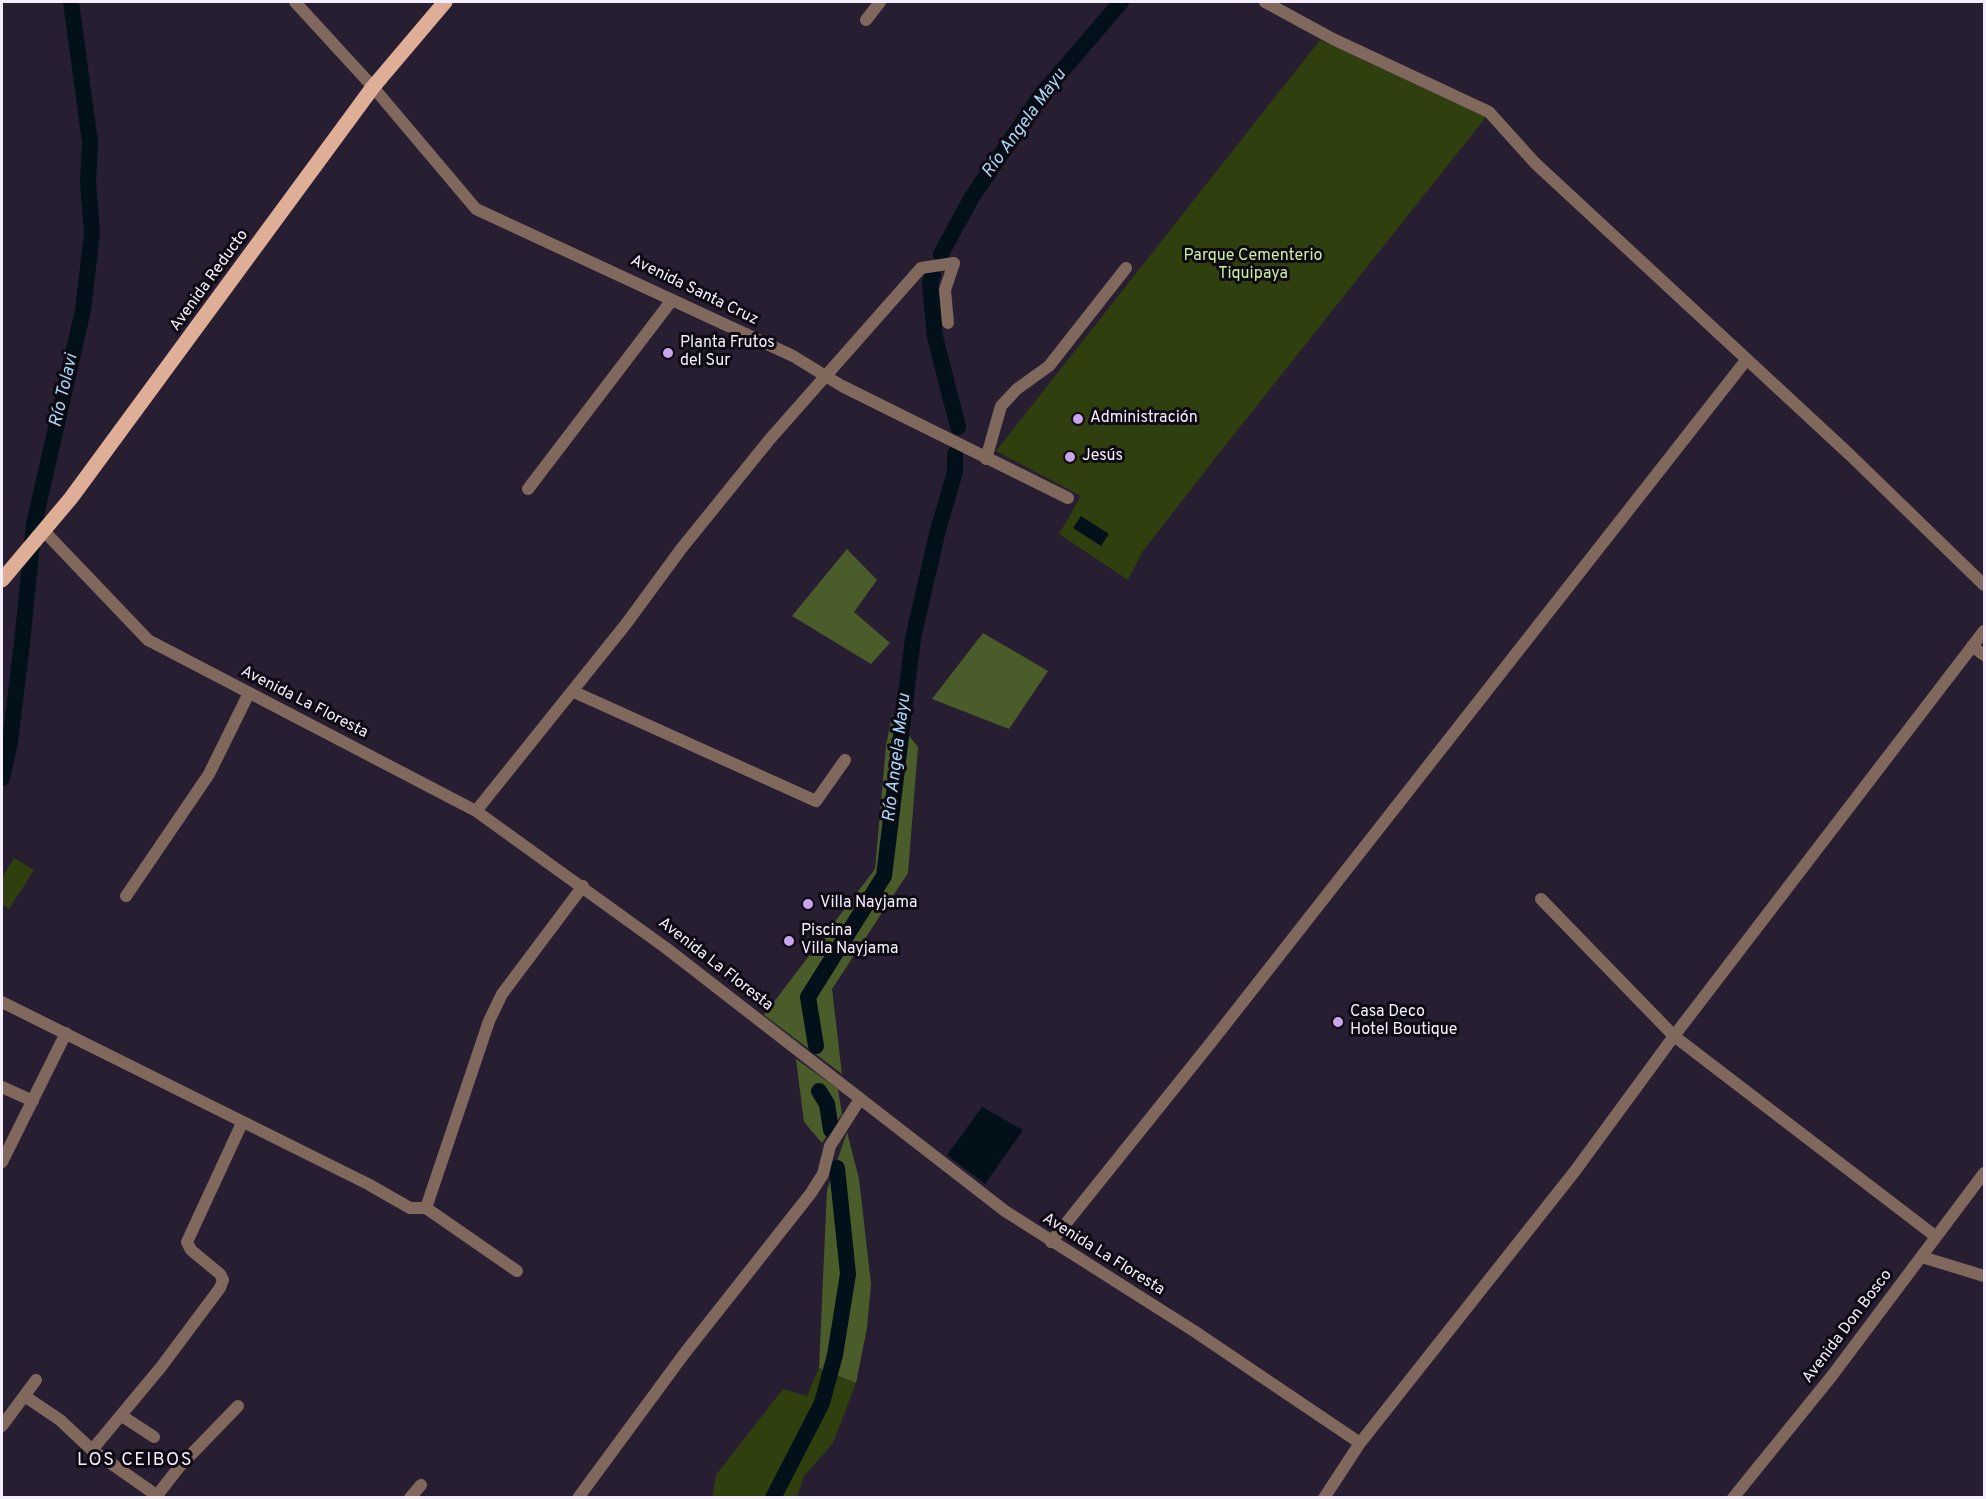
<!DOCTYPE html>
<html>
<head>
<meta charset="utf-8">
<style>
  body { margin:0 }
  #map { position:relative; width:1986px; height:1499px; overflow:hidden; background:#281e32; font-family:Overpass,sans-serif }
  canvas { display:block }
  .frame { position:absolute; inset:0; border:3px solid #f5effd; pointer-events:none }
</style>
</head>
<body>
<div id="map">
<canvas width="1986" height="1499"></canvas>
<div class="frame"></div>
</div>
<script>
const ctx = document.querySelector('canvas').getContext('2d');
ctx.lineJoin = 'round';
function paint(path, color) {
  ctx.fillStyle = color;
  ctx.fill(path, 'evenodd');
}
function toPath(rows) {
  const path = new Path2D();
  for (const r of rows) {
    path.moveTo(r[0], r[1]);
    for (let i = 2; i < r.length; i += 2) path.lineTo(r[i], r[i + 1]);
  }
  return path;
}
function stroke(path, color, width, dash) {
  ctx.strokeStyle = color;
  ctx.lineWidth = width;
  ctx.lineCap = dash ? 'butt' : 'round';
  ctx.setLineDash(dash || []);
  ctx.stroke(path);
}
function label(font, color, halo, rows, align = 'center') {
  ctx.font = font + ' Overpass,sans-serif';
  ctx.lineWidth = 6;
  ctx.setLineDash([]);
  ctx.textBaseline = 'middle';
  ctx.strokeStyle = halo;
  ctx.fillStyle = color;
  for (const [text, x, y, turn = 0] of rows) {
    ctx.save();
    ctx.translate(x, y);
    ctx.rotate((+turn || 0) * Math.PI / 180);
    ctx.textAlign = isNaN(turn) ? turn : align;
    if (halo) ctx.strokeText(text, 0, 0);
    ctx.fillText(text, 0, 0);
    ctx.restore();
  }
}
const green = toPath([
  [1320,40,1486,117,1216,457,1143,551,1128,580,1059,534,1081,496,996,451],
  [14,858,34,870,9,909,2,904,2,878],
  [819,1368,856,1383,833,1443,804,1476,797,1497,712,1498,716,1475,783,1389,807,1396]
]);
const forest = toPath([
  [847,549,877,580,854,612,890,643,871,664,792,616],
  [983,633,1048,671,1009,729,932,699],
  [892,715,918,747,908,873,832,989,842,1074,764,1015,875,869,886,746],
  [796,1059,838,1089,842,1114,822,1143,804,1122],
  [847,1132,859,1179,871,1284,867,1328,856,1383,819,1368,827,1190]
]);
const water = toPath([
  [1081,516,1109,534,1101,546,1073,528],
  [982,1107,1023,1130,985,1184,947,1155]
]);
const river = toPath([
  [941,254,972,197,1042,94,1121,2],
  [933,275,930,283,935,337,958,427],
  [2,778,10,742,22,643,34,524,83,310,92,233,88,182,90,142,71,2],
  [816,1046,808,997,884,876,913,638,938,530,955,472,955,454],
  [819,1091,827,1104,831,1130],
  [773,1498,822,1403,835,1355,848,1274,837,1168]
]);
const minor = toPath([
  [295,2,373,87,476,209,793,356,842,386,1068,498],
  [1265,2,1333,39,1489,112,1535,163,1849,454,1984,585],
  [866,20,880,2],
  [986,459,1001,406,1017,389,1049,366,1126,268],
  [528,489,672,300],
  [43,530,148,640,476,811,666,948,1005,1211,1194,1331,1360,1443],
  [1972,646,1984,655],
  [572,691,816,801,845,760],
  [476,811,626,624,681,549,770,439,921,268,954,263,945,290,948,323],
  [126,896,209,774,249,693],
  [1541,899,1674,1036,1935,1236],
  [2,1002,368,1184,410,1208,426,1208,517,1271],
  [2,1087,33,1101],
  [2,1162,66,1033],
  [426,1208,489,1021,502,994,583,886],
  [1051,1242,1213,1040,1747,359],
  [1922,1257,1984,1276],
  [26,1397,60,1420,92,1450,156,1495],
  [122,1416,154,1437],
  [2,1426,36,1380],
  [92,1450,161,1367,220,1288,223,1280,220,1274,191,1250,187,1242,242,1123],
  [155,1498,180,1466,238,1406],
  [410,1498,421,1485],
  [578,1498,684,1354,811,1193,823,1174,830,1146,860,1099],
  [1324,1498,1360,1443,1575,1171,1674,1036,1984,631],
  [1733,1498,1831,1377,1984,1173]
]);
const major = toPath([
  [2,580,71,498,373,87,445,2]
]);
const markers = [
  [668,353,6,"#c9a5ee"],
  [1078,419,6,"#c9a5ee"],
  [1070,457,6,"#c9a5ee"],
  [808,904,6,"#c9a5ee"],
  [789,941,6,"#c9a5ee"],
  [1338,1022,6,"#c9a5ee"]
];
const parkNames = [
  ["Parque Cementerio",1253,257],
  ["Tiquipaya",1253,275]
];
const streetNames = [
  ["Avenida Reducto",210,281,-54],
  ["Avenida Santa Cruz",694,291,26],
  ["Avenida La Floresta",304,703,27],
  ["Avenida La Floresta",715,965,38],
  ["Avenida La Floresta",1103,1255,32],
  ["Avenida Don Bosco",1848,1327,-53]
];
const poiNames = [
  ["Planta Frutos",680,344],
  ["del Sur",680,362],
  ["Administración",1090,419],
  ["Jesús",1082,457],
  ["Villa Nayjama",820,904],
  ["Piscina",801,932],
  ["Villa Nayjama",801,950],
  ["Casa Deco",1350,1013],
  ["Hotel Boutique",1350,1031]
];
const waterNames = [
  ["Río Angela Mayu",1025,124,-54],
  ["Río Tolavi",65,391,-77],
  ["Río Angela Mayu",898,758,-83]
];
const neighbourhoodNames = [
  ["LOS CEIBOS",135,1461]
];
paint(green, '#2f3f0e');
paint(forest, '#4a5c2a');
paint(water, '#011019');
stroke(river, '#011019', 16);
stroke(minor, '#80685d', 12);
stroke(major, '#dfae96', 15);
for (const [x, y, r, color] of markers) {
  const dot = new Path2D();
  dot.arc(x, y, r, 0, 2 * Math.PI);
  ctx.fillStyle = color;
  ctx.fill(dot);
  stroke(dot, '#0e0a13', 2);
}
label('16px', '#ceee9e', '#0e0a13', parkNames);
label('16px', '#f5effd', '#0e0a13', streetNames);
label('16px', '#f5effd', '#0e0a13', poiNames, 'left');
label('italic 18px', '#a7d8f5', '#0e0a13', waterNames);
ctx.letterSpacing = '1.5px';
label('18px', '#f5effd', '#0e0a13', neighbourhoodNames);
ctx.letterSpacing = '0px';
</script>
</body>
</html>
